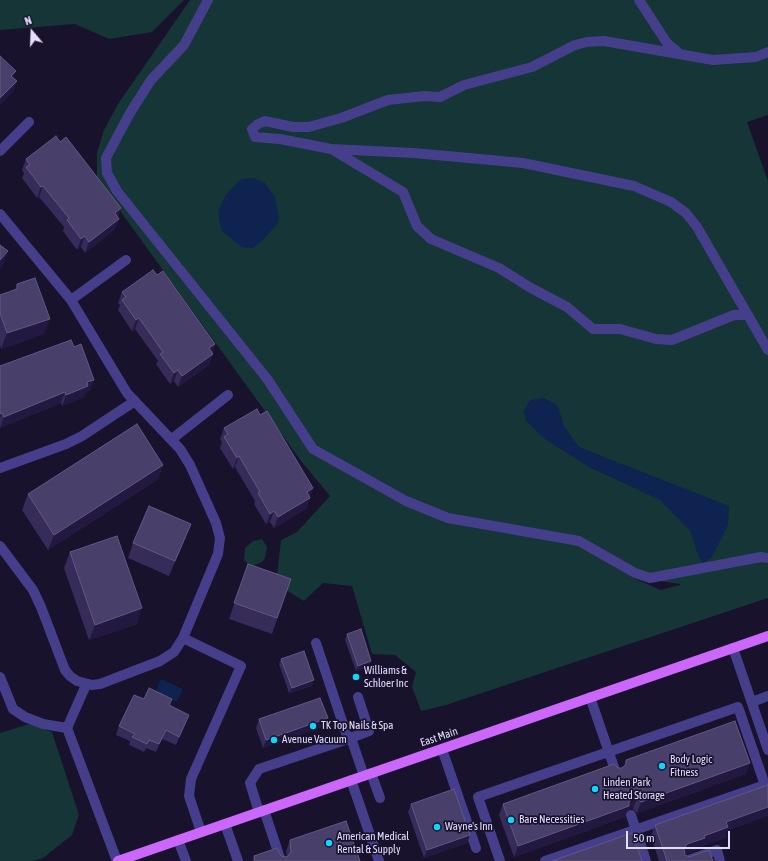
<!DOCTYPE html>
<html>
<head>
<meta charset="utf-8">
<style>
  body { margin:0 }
  #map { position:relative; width:768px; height:861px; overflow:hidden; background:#18122c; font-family:"Asap Condensed",sans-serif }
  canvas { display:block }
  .north { position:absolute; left:12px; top:12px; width:40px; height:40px; -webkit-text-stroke:3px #18122c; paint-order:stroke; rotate:341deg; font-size:11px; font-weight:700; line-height:16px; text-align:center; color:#e3defe }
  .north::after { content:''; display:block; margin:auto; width:14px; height:18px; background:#e3defe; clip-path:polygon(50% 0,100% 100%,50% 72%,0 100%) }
  .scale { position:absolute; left:626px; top:831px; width:104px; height:18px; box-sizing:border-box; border:2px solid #e3defe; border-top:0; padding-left:5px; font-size:12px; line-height:14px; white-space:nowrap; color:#e3defe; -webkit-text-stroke:3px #18122c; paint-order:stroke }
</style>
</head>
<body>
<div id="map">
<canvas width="768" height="861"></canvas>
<div class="north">N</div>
<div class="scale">50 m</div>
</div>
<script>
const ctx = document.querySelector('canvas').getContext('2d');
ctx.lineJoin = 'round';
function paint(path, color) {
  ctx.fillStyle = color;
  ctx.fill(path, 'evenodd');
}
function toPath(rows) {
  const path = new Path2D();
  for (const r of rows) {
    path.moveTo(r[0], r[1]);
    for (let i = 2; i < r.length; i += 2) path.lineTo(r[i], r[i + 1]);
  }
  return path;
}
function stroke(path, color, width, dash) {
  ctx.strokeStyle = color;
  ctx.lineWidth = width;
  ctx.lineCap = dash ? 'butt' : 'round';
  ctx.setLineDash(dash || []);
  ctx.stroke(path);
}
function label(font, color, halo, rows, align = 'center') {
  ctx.font = font + ' "Asap Condensed",sans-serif';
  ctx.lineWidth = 3.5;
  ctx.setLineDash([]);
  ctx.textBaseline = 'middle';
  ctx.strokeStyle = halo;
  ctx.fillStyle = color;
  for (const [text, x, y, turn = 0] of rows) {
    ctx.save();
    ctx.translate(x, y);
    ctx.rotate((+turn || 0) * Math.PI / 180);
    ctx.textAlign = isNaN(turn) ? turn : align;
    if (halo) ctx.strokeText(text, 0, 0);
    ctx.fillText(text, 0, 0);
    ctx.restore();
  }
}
const green = toPath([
  [0,0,184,0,152,32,109,39,75,24,0,30],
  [190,0,768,0,768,115,747,122,768,181,768,598,446,705,421,711,412,687,416,672,395,655,372,654,352,586,323,583,304,601,276,584,281,540,297,532,330,496,301,461,97,179,97,153,104,130,118,104],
  [631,577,680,584,680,585,661,590],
  [262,539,267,547,265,558,262,562,253,566,248,564,244,560,245,548,253,541],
  [29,724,52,732,79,815,72,835,43,858,33,861,0,861,0,733]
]);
const water = toPath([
  [254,178,265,183,275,197,279,219,277,224,264,239,253,248,242,247,221,230,218,211,225,196,237,183,242,179],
  [544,398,558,406,564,426,579,447,729,506,728,525,712,557,703,563,698,555,690,531,660,500,589,467,545,439,526,421,524,411,530,400],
  [161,679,183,689,177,702,155,693]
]);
const minor = toPath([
  [208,0,184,45,151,80,130,113,106,158,107,173,117,191,268,380,313,449,406,501,448,518,579,541,635,573,650,578,761,557,768,558],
  [639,0,667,43,680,54],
  [768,52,756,57,713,60,604,41,587,42,575,45,532,67,464,85,440,97,424,96,388,100,341,118,309,127,293,127,265,121,258,124,252,129,255,137,280,139,331,149,414,153,523,163,634,186,671,202,686,213,697,227,768,350],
  [333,150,403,192,417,226,431,239,499,268,531,288,567,307,593,329,620,329,656,339,672,340,734,315,748,315],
  [0,151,29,122],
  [0,214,71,300,127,393,180,449,190,465,216,523,220,538,218,554,183,638,174,652,160,661,100,684,92,685,77,681,70,676,65,670,41,607,33,590,0,546],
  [71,300,126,260],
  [172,439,228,395],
  [0,468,66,444,82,436,135,401],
  [183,638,241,666,191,779,189,796,201,832],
  [733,648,768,750],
  [0,677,13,709,25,717,43,724,67,728],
  [86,685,67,728,117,861],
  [590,697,616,773],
  [752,702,768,696],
  [351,738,364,776],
  [348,739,369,731,358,697],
  [442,749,476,848],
  [371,773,380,798],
  [351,780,379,861],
  [264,810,281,861],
  [259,812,250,783,259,769,348,739,316,643],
  [631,815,646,861],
  [225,824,238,861],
  [178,840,186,861],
  [500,861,478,797,738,707,765,785,545,861],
  [686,861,717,850,720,861]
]);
const major = toPath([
  [118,861,768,636]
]);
const wall = toPath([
  [60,142,121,208,118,217,115,229,85,253,81,247,77,250,63,231,64,227,39,197,37,198,22,178,24,173,22,170,26,159],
  [157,275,215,344,212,353,213,354,209,365,178,387,174,381,170,384,156,364,158,361,135,329,132,331,118,310,120,305,118,303,122,292],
  [17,284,44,334,1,349,0,345,0,295,15,290],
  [74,347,94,380,90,390,86,392,84,397,62,406,61,403,0,428,0,366],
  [260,415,313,488,306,509,274,528,270,522,266,524,254,504,255,501,235,467,233,469,220,448,222,442,220,439,224,428],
  [163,465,157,480,48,550,22,510,28,494],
  [185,539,169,576,128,558,133,543],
  [70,552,137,624,89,640,64,568],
  [248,564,291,579,272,634,229,619],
  [347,634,369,667,356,671,345,640],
  [281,659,312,686,289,693,279,664],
  [144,699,172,699,170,706,186,723,176,745,162,739,156,752,146,748,144,752,129,745,130,741,116,735,119,726],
  [259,719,324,726,263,748,256,728],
  [626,760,746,774,637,813,633,809,629,809,627,810,625,817,514,857,499,815,503,804,618,768,622,768,624,767],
  [411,804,470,835,467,843,424,858,408,812],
  [655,825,727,831,725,838,702,846,701,849,685,854,689,857,713,861,659,861,651,836],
  [290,840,360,861,255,861,281,856,287,857,286,851],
  [254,856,255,861,252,861]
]);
const shadedWall = toPath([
  [16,71,12,82,11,76],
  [17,81,13,92,0,105,0,98],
  [43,186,39,197,37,198,41,187],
  [121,208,117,219,115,213],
  [119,219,115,229,85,253,89,242],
  [85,236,81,247,77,250,81,239],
  [8,251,2,267,0,269,0,260],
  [139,318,135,329,132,331,136,320],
  [50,319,44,334,1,349,7,333],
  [215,344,211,355,209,348],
  [213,354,209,365,178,387,182,376],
  [178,370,174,381,170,384,174,373],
  [94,380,90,390,86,392,84,397,62,406,66,395,87,382],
  [65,392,61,403,0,428,4,417],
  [2,413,0,419,0,414],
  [239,456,235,467,233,469,237,458],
  [163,465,157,480,48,550,54,535],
  [313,488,306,509,274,528,278,517,307,492],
  [274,511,270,522,266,524,270,514],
  [191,524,185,539,169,576,175,561],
  [142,608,137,624,89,640,95,625],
  [371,661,369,667,356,671,358,666],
  [314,680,312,686,289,693,292,688],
  [189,715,186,723,176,745,179,737],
  [328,718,324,726,263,748,266,740],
  [166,730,162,739,156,752,159,744],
  [750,763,746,774,637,813,641,802],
  [633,798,637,798,633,809,629,809,627,810,625,817,514,857,518,846,629,802],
  [768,807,768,816,727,831,725,838,702,846,701,849,683,855,684,849,687,844,704,836,726,822],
  [470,835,467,843,424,858,427,850]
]);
const building = toPath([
  [0,56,16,71,11,76,17,81,0,98,0,56],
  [56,136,60,142,66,137,121,208,115,213,119,219,89,242,85,236,81,239,67,220,69,218,43,186,41,187,26,167,30,165,26,159,56,136],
  [0,245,8,251,0,260,0,245],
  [153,270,157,275,163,271,215,344,209,348,213,354,182,376,178,370,174,373,160,354,163,352,139,318,136,320,122,300,126,297,122,292,153,270],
  [35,278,50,319,7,333,0,313,0,295,17,289,17,284,35,278],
  [71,340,74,347,81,344,94,380,87,382,88,386,66,395,65,392,4,417,2,413,0,414,0,366,71,340],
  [257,409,260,415,267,411,313,488,307,492,310,498,278,517,274,511,270,514,258,493,260,492,239,456,237,458,224,437,228,434,224,428,257,409],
  [137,424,163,465,54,535,28,494,137,424],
  [149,506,191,524,175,561,133,543,149,506],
  [117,536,142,608,95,625,70,552,117,536],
  [248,564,291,579,277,618,234,603,248,564],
  [361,629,371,661,358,666,347,634,361,629],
  [304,651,314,680,292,688,281,659,304,651],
  [149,688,172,699,169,705,189,715,179,737,166,730,159,744,149,740,147,744,132,737,135,734,119,726,134,695,144,699,149,688],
  [320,698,328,718,266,740,259,719,320,698],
  [735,721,750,763,641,802,637,798,633,798,629,802,629,806,518,846,503,804,614,764,618,768,622,768,626,764,626,760,735,721],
  [768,785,768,807,726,822,728,827,704,836,705,838,687,844,684,849,685,855,689,857,709,850,713,861,667,861,655,825,768,785],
  [454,789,470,835,427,850,411,804,454,789],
  [346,821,360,861,255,861,254,856,277,848,281,856,287,857,291,852,290,840,346,821],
  [632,833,642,861,552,861,632,833]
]);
const markers = [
  [356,677,4,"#0dd7fb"],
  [313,726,4,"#0dd7fb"],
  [274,740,4,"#0dd7fb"],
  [662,766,4,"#0dd7fb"],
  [595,789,4,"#0dd7fb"],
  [511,820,4,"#0dd7fb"],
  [437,827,4,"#0dd7fb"],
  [329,843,4,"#0dd7fb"]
];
const poiNames = [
  ["Williams &",364,671],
  ["Schloer Inc",364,684],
  ["TK Top Nails & Spa",321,726],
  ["Avenue Vacuum",282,740],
  ["Body Logic",670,760],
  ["Fitness",670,773],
  ["Linden Park",603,783],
  ["Heated Storage",603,796],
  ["Bare Necessities",519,820],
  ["Wayne's Inn",445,827],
  ["American Medical",337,837],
  ["Rental & Supply",337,850]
];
const streetNames = [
  ["East Main",439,737,-19]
];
paint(green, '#153536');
paint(water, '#0e234f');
stroke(minor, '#453e8a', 10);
stroke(major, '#cc67fc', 10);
paint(wall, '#372b59');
paint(shadedWall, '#231940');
paint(building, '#493f6b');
stroke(building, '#625882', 1);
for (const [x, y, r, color] of markers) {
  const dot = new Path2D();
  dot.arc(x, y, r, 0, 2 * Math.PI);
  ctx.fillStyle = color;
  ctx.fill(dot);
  stroke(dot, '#18122c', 1.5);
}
label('11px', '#e3defe', '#18122c', poiNames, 'left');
label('11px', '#e3defe', '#18122c', streetNames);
</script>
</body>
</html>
